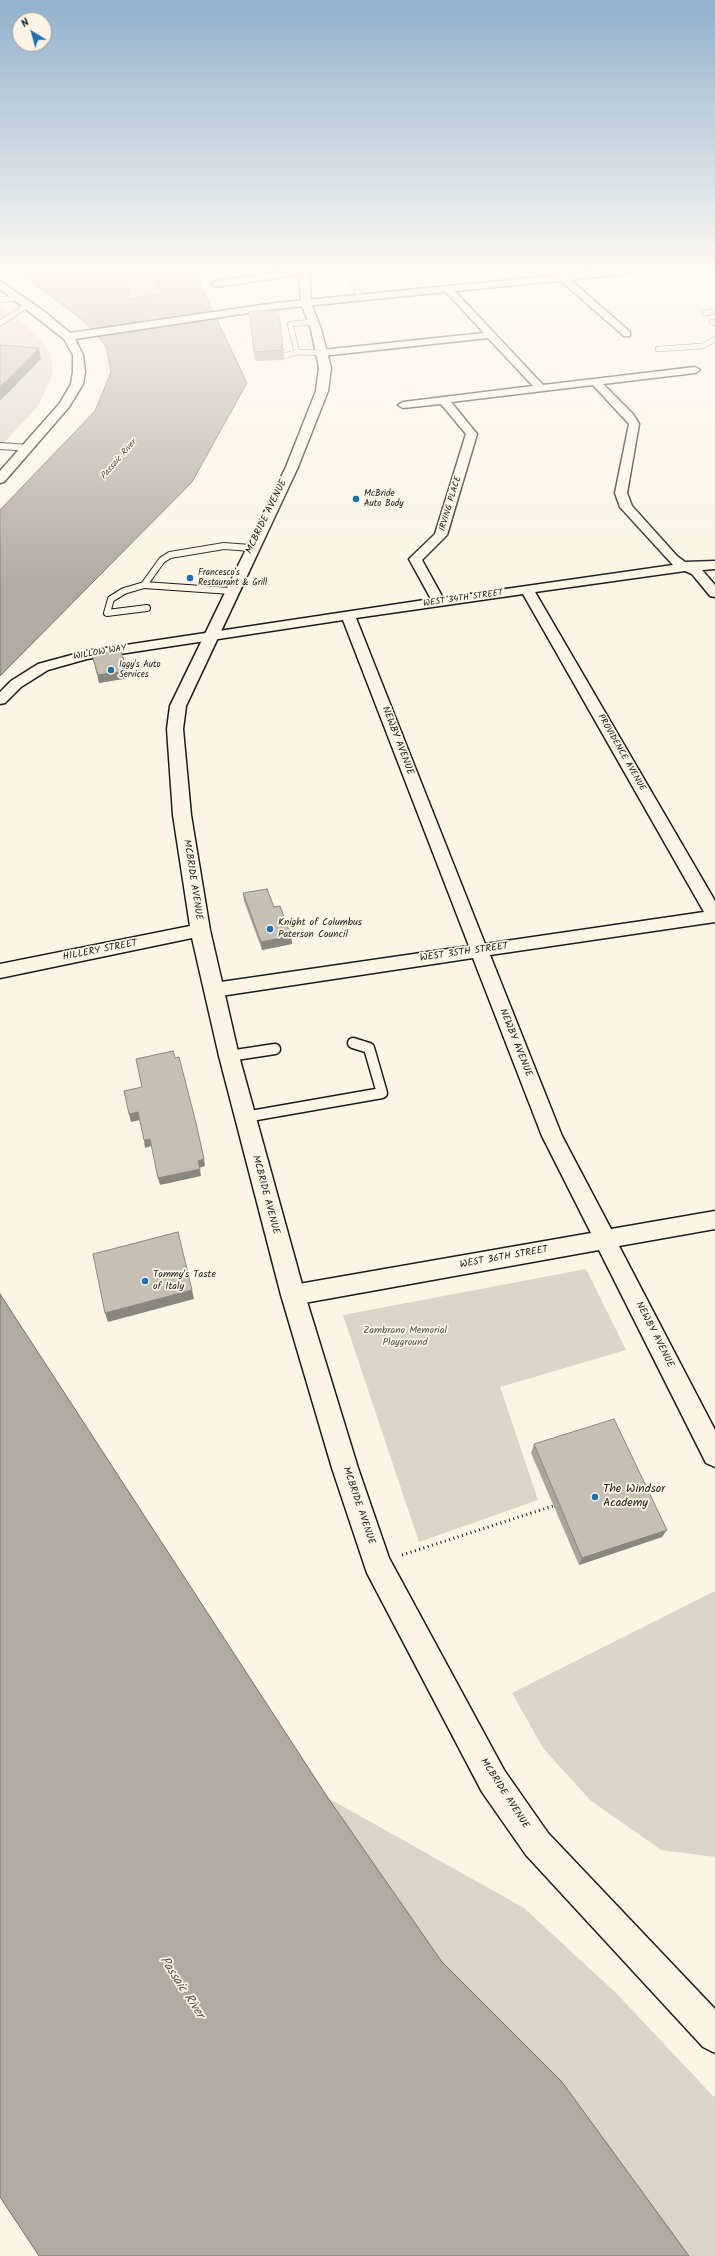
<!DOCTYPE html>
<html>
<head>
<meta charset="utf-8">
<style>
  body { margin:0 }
  #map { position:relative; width:715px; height:2256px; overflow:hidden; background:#fcf5e5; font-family:Kalam,sans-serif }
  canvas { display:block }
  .north { position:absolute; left:12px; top:12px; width:40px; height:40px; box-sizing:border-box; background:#fcf5e5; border:1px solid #a29e95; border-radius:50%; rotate:323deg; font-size:11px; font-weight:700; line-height:16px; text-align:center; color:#1c1c1c }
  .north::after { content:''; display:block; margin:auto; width:14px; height:18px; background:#1f6fb2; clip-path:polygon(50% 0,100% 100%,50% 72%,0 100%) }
</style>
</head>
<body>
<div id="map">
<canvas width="715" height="2256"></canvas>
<div class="north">N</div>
</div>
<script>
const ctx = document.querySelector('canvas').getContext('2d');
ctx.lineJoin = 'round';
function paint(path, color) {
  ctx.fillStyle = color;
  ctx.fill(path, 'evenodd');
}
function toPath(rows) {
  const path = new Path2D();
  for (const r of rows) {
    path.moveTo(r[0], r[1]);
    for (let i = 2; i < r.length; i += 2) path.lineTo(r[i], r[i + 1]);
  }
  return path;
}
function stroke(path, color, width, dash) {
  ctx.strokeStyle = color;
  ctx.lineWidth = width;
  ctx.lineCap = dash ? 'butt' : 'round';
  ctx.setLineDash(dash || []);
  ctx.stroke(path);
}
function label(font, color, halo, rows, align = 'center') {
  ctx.font = font + ' Kalam,sans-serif';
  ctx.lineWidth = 3.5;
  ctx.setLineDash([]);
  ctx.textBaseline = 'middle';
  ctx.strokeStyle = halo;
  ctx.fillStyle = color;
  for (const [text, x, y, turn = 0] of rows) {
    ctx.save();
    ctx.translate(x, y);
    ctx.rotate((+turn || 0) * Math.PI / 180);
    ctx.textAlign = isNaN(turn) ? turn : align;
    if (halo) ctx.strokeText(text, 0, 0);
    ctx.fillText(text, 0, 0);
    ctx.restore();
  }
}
const green = toPath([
  [119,271,150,271,163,294,128,299,125,279],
  [0,305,35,333,51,353,53,374,38,406,0,447],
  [586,1269,626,1350,500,1387,538,1500,419,1542,343,1315],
  [713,1592,715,1592,715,1857,661,1850,590,1800,543,1748,512,1693],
  [328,1798,524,1908,616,1993,715,2098,715,2256,689,2256,562,2082,442,1962]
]);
const water = toPath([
  [17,271,119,271,125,279,130,292,128,299,162,294,150,271,194,271,247,383,192,482,0,676,0,510,95,411,111,372,106,346,86,323,17,271],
  [0,1294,328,1798,442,1962,562,2082,689,2256,39,2256,0,2197,0,1294]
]);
const path = toPath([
  [402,1555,553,1506]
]);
const serviceFar2 = toPath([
  [352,281,361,298],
  [0,300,18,298],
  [705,313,715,311],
  [313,322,290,324,297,352,322,353],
  [712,322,715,323],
  [0,323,28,305],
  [658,349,703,346,715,339],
  [284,356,297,352]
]);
const serviceFar1 = toPath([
  [0,446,29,448],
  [144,585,124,591,111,599,107,613,147,608],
  [231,591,144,585,162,560,170,555,224,546,251,548]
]);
const service = toPath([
  [229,1056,275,1049],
  [245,1117,382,1093,369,1048,353,1043]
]);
const minor = toPath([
  [288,271,308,271,304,274,216,287,212,284,216,281,288,271],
  [560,276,566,276,630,332,630,336,624,336,560,280,560,276],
  [448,286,451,287,543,385,695,367,700,370,695,373,603,384,633,414,639,424,627,493,632,506,677,556,685,562,715,561,715,569,702,570,715,585,715,597,710,596,692,574,685,571,535,592,715,901,715,922,490,955,562,1136,611,1229,715,1211,715,1229,619,1246,715,1430,715,1467,706,1463,599,1250,293,1305,285,1302,282,1295,285,1288,293,1285,591,1233,542,1136,473,958,214,997,208,995,205,990,208,985,214,983,469,946,343,620,87,659,48,670,21,687,5,703,0,704,0,692,11,681,38,664,86,651,431,599,409,559,435,534,466,434,441,404,403,408,398,405,403,402,533,386,488,338,322,356,317,353,322,350,484,333,445,291,444,289,448,286],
  [593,385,629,424,615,493,620,507,673,565,443,598,422,560,447,535,477,434,451,402,593,385],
  [523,594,704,912,485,944,356,618,523,594]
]);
const tertiary = toPath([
  [601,271,632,271,627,274,275,309,75,339,83,355,85,372,83,384,69,407,4,482,0,483,0,471,60,403,71,384,73,372,73,355,64,339,0,289,0,281,45,312,70,333,275,303,601,271]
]);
const secondary = toPath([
  [299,271,309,271,311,303,321,329,331,368,328,391,298,467,186,706,183,729,191,815,210,930,239,1056,305,1295,358,1468,389,1558,504,1770,548,1833,715,2009,715,2053,703,2047,526,1855,482,1792,367,1573,332,1468,281,1295,219,1056,192,938,0,978,0,964,190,926,173,815,167,729,170,706,286,467,316,391,319,368,311,329,301,303,299,271]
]);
const wall = toPath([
  [249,311,283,343,284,360,255,361],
  [92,655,129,678,99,683],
  [243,893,274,907,291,936,292,944,262,950,244,901],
  [534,1444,662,1537,579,1565,531,1453]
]);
const shadedWall = toPath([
  [283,343,283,350,280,347],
  [39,348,41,359,0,401,0,387],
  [127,671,129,678,99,683,98,675],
  [291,936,292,944,262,950,261,942],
  [138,1112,140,1120,131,1122,129,1114],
  [150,1139,151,1146,145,1148,144,1140],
  [204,1159,205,1166,199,1168,198,1161],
  [200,1169,201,1176,160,1185,158,1178],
  [192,1290,194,1299,108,1322,105,1313],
  [667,1530,662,1537,579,1565,582,1558]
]);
const building = toPath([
  [278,310,283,343,280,347,284,350,254,352,249,311,278,310],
  [0,345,39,348,0,387,0,345],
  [121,651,127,671,98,675,92,655,121,651],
  [267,889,274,907,280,906,291,936,261,942,243,893,267,889],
  [173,1051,175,1058,179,1057,196,1123,204,1159,198,1161,200,1169,158,1178,150,1139,144,1140,138,1112,129,1114,124,1091,142,1087,136,1059,173,1051],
  [178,1232,192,1290,105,1313,93,1254,178,1232],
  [614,1419,667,1530,582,1558,534,1444,614,1419]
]);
const markers = [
  [356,499,4,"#1f6fb2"],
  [190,578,4,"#1f6fb2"],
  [111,670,4,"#1f6fb2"],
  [270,929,4,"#1f6fb2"],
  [145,1281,4,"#1f6fb2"],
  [595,1497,4,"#1f6fb2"]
];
const farWaternames = [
  ["Passaic River",119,460,-49]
];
const farPoinames = [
  ["McBride",364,494],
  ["Auto Body",364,504],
  ["Francesco's",198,573],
  ["Restaurant & Grill",198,583],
  ["Iggy's Auto",119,665],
  ["Services",119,675]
];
const farStreetnames = [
  ["IRVING PLACE",451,504,-73],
  ["WEST 34TH STREET",463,599,-8],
  ["WILLOW WAY",100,653,-10],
  ["PROVIDENCE AVENUE",621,753,60]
];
const streetNames = [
  ["MCBRIDE AVENUE",267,517,-64],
  ["NEWBY AVENUE",397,741,69],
  ["MCBRIDE AVENUE",192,880,81],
  ["HILLERY STREET",100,951,-11],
  ["WEST 35TH STREET",464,953,-8],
  ["NEWBY AVENUE",515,1043,68],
  ["MCBRIDE AVENUE",265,1195,75],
  ["WEST 36TH STREET",504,1258,-10],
  ["NEWBY AVENUE",654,1335,63],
  ["MCBRIDE AVENUE",358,1506,71],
  ["MCBRIDE AVENUE",504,1794,57]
];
const poiNames = [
  ["Knight of Columbus",278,923],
  ["Paterson Council",278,935],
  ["Tommy's Taste",153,1275],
  ["of Italy",153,1287]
];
const parkNames = [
  ["Zambrano Memorial",405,1331],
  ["Playground",405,1343]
];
const nearPoinames = [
  ["The Windsor",603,1490],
  ["Academy",603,1504]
];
const nearWaternames = [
  ["Passaic River",181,1988,57]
];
paint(green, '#dbd5c8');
paint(water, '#b0aba1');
stroke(water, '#75726c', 1);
stroke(serviceFar2, '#1c1c1c', 6);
stroke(serviceFar1, '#1c1c1c', 8);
stroke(service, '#1c1c1c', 13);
stroke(minor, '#1c1c1c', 3);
stroke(tertiary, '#1c1c1c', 3);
stroke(secondary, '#1c1c1c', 3);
stroke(path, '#1c1c1c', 3, [1, 3.5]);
stroke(serviceFar2, '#fcf5e5', 5);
stroke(serviceFar1, '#fcf5e5', 6);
stroke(service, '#fcf5e5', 10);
paint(minor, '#fcf5e5');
paint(tertiary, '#fcf5e5');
paint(secondary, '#fcf5e5');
paint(wall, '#a9a59a');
paint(shadedWall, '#89867d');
paint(building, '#c4c0b3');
stroke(building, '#89867d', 1);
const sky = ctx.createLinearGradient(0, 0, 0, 587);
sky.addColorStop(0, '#91b0cc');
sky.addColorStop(0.46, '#fefaf3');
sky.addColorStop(1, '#fefaf300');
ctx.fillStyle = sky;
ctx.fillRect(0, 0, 715, 587);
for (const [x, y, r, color] of markers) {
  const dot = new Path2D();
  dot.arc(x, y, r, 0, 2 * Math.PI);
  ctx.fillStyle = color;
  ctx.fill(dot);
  stroke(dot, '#fcf5e5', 1.5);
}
label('italic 9px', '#575551', '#fcf5e5', farWaternames);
label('9px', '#1c1c1c', '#fcf5e5', farPoinames, 'left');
label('9px', '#1c1c1c', '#fcf5e5', farStreetnames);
label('10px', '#1c1c1c', '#fcf5e5', streetNames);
label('10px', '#1c1c1c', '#fcf5e5', poiNames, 'left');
label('10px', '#555450', '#fcf5e5', parkNames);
label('12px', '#1c1c1c', '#fcf5e5', nearPoinames, 'left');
label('italic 13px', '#575551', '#fcf5e5', nearWaternames);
</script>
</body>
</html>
